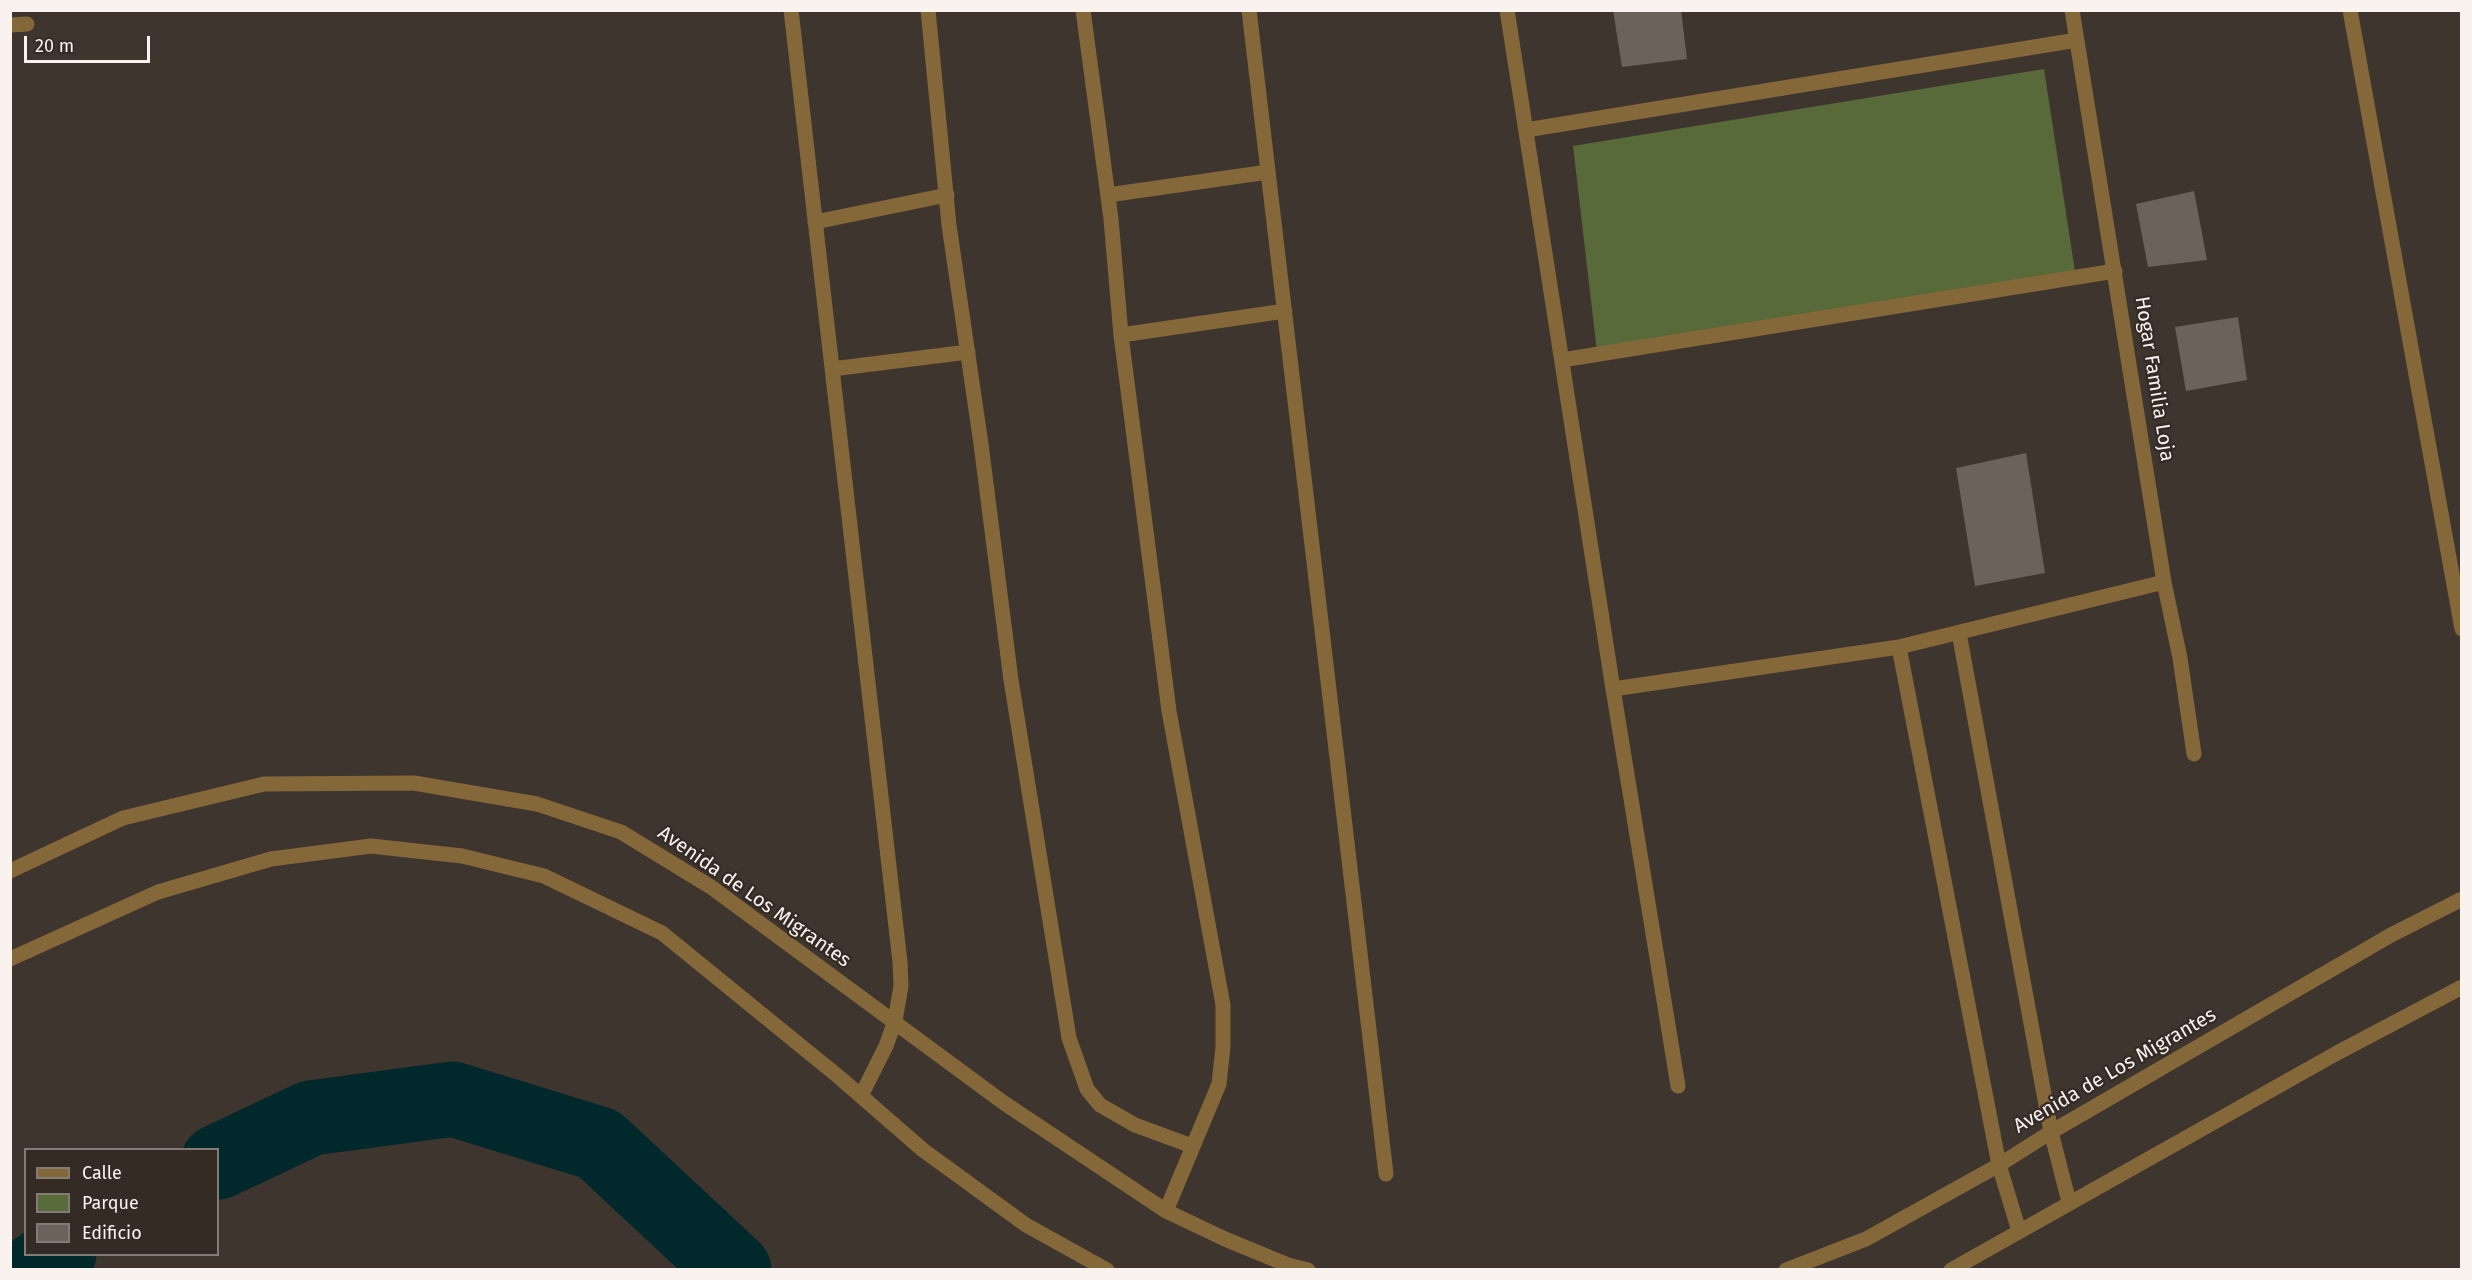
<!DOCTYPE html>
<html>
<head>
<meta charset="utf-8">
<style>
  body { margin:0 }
  #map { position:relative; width:2472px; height:1280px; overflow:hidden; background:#3f352f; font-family:"Fira Sans",sans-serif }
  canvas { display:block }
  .frame { position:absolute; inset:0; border:12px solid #f9f2ef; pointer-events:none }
  .legend { position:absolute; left:24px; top:1148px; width:195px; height:108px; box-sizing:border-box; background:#352b25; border:2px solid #837b76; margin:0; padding:8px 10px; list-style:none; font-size:18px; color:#f9f2ef }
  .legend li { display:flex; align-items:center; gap:12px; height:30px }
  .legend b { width:30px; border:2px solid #837b76 }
  .scale { position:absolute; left:24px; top:36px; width:126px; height:27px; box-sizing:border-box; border:3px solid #f9f2ef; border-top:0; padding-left:8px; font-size:18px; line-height:21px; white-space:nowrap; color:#f9f2ef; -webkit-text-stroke:4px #352b25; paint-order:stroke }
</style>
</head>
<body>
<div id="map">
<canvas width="2472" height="1280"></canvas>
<div class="frame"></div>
<ul class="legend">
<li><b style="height:8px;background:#856839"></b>Calle</li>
<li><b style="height:16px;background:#586a3a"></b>Parque</li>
<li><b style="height:16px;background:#6d615b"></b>Edificio</li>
</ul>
<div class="scale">20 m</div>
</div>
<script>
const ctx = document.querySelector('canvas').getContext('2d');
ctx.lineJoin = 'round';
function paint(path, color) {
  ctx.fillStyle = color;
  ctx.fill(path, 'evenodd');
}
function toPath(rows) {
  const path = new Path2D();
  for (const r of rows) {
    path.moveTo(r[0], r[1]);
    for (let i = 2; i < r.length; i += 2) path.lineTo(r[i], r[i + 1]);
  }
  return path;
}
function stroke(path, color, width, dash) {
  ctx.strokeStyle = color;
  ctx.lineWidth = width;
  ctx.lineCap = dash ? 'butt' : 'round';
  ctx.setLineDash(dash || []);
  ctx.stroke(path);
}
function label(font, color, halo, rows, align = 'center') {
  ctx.font = font + ' "Fira Sans",sans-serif';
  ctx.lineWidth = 4.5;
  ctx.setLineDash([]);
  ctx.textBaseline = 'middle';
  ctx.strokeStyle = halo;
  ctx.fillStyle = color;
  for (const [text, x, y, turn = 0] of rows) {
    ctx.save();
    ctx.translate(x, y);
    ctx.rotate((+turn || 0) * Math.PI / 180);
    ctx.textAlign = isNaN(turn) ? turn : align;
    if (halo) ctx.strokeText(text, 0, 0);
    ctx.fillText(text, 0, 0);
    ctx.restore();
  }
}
const green = toPath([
  [2044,69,2076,278,1597,352,1573,146]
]);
const river = toPath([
  [218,1162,311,1118,453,1099,599,1144,734,1270],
  [36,1270,59,1254]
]);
const building = toPath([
  [1613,10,1681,10,1687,59,1622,67],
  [2194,191,2207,260,2148,267,2136,204],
  [2238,317,2247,380,2186,391,2175,327],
  [2026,453,2045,573,1975,586,1956,468]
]);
const minor = toPath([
  [791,10,900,962,901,986,895,1021,886,1046,861,1096],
  [928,10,949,225,981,444,1011,680,1069,1038,1087,1089,1100,1105,1135,1125,1192,1146],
  [1083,10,1111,219,1121,335],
  [1249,10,1386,1174],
  [1507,10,1613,689,1678,1086],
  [2072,10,2164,582,2180,658,2194,754],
  [2350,10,2462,629],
  [10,25,27,24],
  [1526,130,2077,40],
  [1108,195,1268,172],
  [815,222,947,195],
  [1562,360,2115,271],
  [832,369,968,352],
  [1959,633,2051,1132,2069,1202],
  [1899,647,1999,1165,2019,1231],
  [1613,689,1899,647,2164,582],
  [10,871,123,818,264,784,414,783,537,804,621,832,711,887,1004,1103,1166,1211,1225,1239,1288,1265,1308,1270],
  [10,959,158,892,271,859,371,846,462,856,544,876,662,933,839,1077,923,1150,1026,1225,1107,1270],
  [1166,1211,1219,1084,1223,1047,1223,1005,1169,711,1121,335,1285,311],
  [1786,1270,1866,1239,1999,1165,2051,1132,2391,935,2462,899],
  [1951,1270,2337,1053,2462,987]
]);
const streetNames = [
  ["Hogar Familia Loja",2154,379,81],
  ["Avenida de Los Migrantes",754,897,35],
  ["Avenida de Los Migrantes",2115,1071,-30]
];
paint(green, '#586a3a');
stroke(river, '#01282a', 75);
paint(building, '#6d615b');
stroke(minor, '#856839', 15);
label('20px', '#f9f2ef', '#352b25', streetNames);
</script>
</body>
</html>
